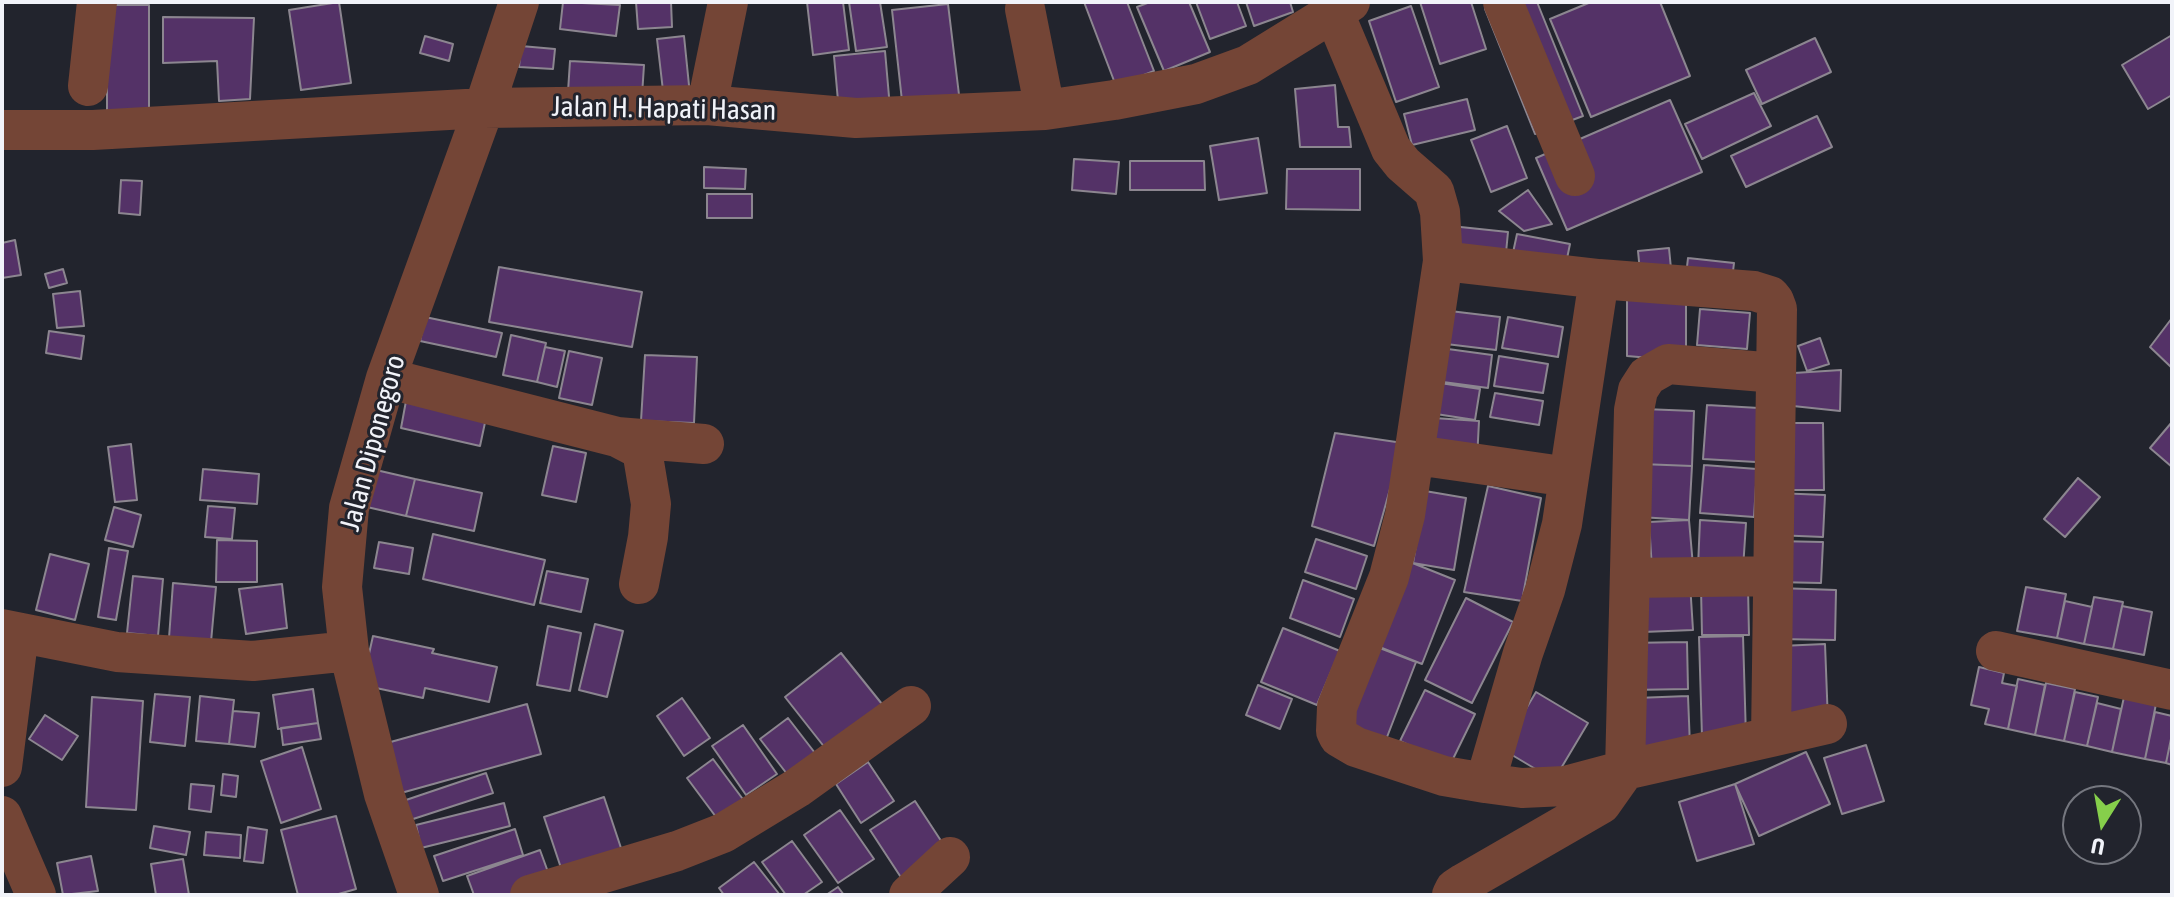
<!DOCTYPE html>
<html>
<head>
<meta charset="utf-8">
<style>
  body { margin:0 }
  #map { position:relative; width:2174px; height:897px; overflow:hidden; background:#22242d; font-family:"Asap Condensed",sans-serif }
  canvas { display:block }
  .frame { position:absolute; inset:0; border:4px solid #f1f3f9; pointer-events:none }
  .north { position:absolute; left:2062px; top:785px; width:80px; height:80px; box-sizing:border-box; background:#22242d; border:2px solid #75777f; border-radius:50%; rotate:191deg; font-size:22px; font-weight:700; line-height:32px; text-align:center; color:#f1f3f9 }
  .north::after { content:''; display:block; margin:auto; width:28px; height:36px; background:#86cf4b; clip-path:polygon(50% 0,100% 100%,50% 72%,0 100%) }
</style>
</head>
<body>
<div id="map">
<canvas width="2174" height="897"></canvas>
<div class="frame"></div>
<div class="north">U</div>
</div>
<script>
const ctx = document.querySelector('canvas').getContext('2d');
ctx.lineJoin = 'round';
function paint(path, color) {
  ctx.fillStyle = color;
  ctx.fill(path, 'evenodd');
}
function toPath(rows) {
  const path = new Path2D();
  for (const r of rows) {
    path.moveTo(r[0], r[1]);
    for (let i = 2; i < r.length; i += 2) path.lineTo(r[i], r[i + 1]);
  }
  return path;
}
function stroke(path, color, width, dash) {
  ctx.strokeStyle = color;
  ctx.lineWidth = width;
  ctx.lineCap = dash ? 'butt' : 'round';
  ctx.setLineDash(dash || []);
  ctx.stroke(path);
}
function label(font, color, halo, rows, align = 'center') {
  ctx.font = font + ' "Asap Condensed",sans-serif';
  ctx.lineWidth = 6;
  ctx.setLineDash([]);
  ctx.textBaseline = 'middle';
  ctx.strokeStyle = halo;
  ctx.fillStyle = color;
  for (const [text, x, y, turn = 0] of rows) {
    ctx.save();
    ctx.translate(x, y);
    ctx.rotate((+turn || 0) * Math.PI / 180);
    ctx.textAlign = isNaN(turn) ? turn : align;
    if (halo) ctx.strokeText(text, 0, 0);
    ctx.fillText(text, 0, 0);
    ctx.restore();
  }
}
const building = toPath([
  [339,2,351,83,301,90,289,10,339,2],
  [563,2,620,5,616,36,560,29,563,2],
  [636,2,671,2,672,27,638,29,636,2],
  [807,2,843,2,849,50,813,55,807,2],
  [849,2,880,2,887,47,856,51,849,2],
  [1084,2,1127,2,1154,71,1116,86,1084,2],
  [1150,2,1189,2,1210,52,1164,71,1137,7,1150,2],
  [1196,2,1237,2,1246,26,1210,39,1196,2],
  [1246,2,1290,2,1293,12,1254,26,1246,2],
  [1420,2,1471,2,1486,49,1440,64,1420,2],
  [1503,2,1537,2,1583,116,1535,134,1485,9,1503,2],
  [1591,2,1660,2,1690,76,1591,117,1550,19,1591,2],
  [948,4,960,103,903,110,892,10,948,4],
  [107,5,149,5,149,121,107,121,107,5],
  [1411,6,1439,87,1396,102,1369,21,1411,6],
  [163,17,254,18,250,99,219,101,217,61,163,63,163,17],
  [2172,35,2172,95,2148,109,2122,65,2172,35],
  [425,36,453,44,449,61,420,53,425,36],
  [684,36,691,105,665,108,657,39,684,36],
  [1815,38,1831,72,1762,104,1746,70,1815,38],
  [521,46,555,49,553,69,519,67,521,46],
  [885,51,890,108,839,112,834,56,885,51],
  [570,61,644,65,641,111,567,107,570,61],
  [1335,85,1338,127,1349,127,1351,147,1300,147,1295,89,1335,85],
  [1754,93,1771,126,1702,159,1685,124,1754,93],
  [1467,99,1475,130,1412,145,1404,114,1467,99],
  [1670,100,1702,172,1567,230,1536,158,1670,100],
  [1817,116,1832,147,1746,187,1731,156,1817,116],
  [1507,126,1527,178,1491,192,1471,140,1507,126],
  [1258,138,1267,193,1219,200,1210,146,1258,138],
  [1074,159,1119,162,1116,194,1072,190,1074,159],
  [1130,161,1204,161,1205,190,1130,190,1130,161],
  [704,167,746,169,745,189,704,188,704,167],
  [1287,169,1360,169,1360,210,1286,209,1287,169],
  [121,180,142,181,140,215,119,213,121,180],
  [1528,190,1552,224,1524,231,1499,211,1528,190],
  [707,194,752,194,752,218,707,218,707,194],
  [1451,226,1508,232,1505,263,1448,257,1451,226],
  [1517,234,1570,244,1564,273,1511,262,1517,234],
  [15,240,21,275,2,278,2,243,15,240],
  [1669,248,1672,279,1641,282,1638,251,1669,248],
  [1688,258,1734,263,1731,288,1685,284,1688,258],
  [499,267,642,292,632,347,489,322,499,267],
  [63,269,67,283,49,288,45,274,63,269],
  [80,291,84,326,57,328,53,294,80,291],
  [1627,298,1686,299,1686,361,1627,356,1627,298],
  [1700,309,1750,313,1747,349,1697,345,1700,309],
  [1450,311,1500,317,1496,350,1446,344,1450,311],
  [425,317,502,333,496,357,420,341,425,317],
  [1508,317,1563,327,1558,357,1502,348,1508,317],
  [2172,318,2172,368,2150,347,2172,318],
  [49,331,84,336,81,359,46,353,49,331],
  [511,335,546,343,537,382,503,375,511,335],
  [1820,338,1829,364,1807,371,1798,346,1820,338],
  [545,347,565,351,557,387,537,382,545,347],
  [1448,349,1492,355,1488,388,1443,382,1448,349],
  [569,351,602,358,592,405,559,398,569,351],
  [645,355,697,357,694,423,641,421,645,355],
  [1499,356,1548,364,1543,393,1494,386,1499,356],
  [1841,370,1840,411,1793,406,1794,373,1841,370],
  [1440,383,1480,389,1475,420,1436,414,1440,383],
  [1495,393,1543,401,1539,425,1490,417,1495,393],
  [406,401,486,418,480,446,401,428,406,401],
  [1707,405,1759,408,1756,462,1703,459,1707,405],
  [1644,409,1694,411,1692,466,1641,464,1644,409],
  [1434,418,1479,421,1477,460,1432,456,1434,418],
  [2172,422,2172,467,2150,448,2172,422],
  [1789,423,1823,423,1824,490,1789,490,1789,423],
  [1335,433,1403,443,1374,546,1312,526,1335,433],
  [131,444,137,500,115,502,108,447,131,444],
  [553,446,586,453,576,502,542,495,553,446],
  [1641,464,1692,466,1689,520,1639,517,1641,464],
  [1704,465,1757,469,1754,517,1700,513,1704,465],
  [203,469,259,474,257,504,200,500,203,469],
  [376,470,415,479,406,516,367,507,376,470],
  [2078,478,2100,497,2065,537,2044,519,2078,478],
  [415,479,482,493,474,531,406,516,415,479],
  [1488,486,1541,498,1522,601,1464,592,1488,486],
  [1425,491,1466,498,1454,570,1413,563,1425,491],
  [1776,493,1825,495,1823,537,1775,535,1776,493],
  [208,506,235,508,232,539,205,537,208,506],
  [114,507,141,515,133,547,105,540,114,507],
  [1689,520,1693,566,1652,569,1649,522,1689,520],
  [1700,520,1746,523,1743,569,1698,567,1700,520],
  [433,534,545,560,534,605,423,579,433,534],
  [1316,539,1367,556,1356,589,1305,572,1316,539],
  [217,540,257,541,257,582,216,582,217,540],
  [1775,541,1823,542,1821,583,1774,582,1775,541],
  [379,542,413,548,409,574,374,568,379,542],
  [109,548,128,551,116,620,98,617,109,548],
  [50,554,89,564,75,620,36,610,50,554],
  [1410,562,1455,580,1422,664,1377,646,1410,562],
  [547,571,588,579,581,612,540,603,547,571],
  [133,576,163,579,158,636,127,633,133,576],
  [1303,580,1354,599,1340,637,1290,618,1303,580],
  [173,583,216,587,211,642,169,638,173,583],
  [1690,583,1693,630,1643,632,1641,585,1690,583],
  [282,584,287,628,246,634,239,589,282,584],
  [1748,587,1749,635,1702,635,1701,588,1748,587],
  [2026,587,2066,594,2057,638,2017,631,2026,587],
  [1778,588,1836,590,1835,640,1777,639,1778,588],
  [2094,597,2123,602,2113,649,2084,644,2094,597],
  [1466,598,1513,622,1472,703,1425,680,1466,598],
  [2065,601,2092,607,2084,644,2057,638,2065,601],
  [2122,606,2152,612,2144,655,2113,649,2122,606],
  [595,624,623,631,607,697,579,690,595,624],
  [548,626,581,633,570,691,537,685,548,626],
  [1283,628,1340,651,1317,705,1261,682,1283,628],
  [373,636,434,649,432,653,497,667,489,702,425,688,423,698,362,685,373,636],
  [1743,636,1746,737,1702,737,1699,637,1743,636],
  [1687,642,1688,689,1630,690,1628,643,1687,642],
  [1825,644,1828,722,1783,723,1780,646,1825,644],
  [1372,645,1416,662,1382,750,1338,733,1372,645],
  [841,653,890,714,833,758,785,697,841,653],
  [1979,667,2004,673,2002,683,2017,686,2008,729,1985,724,1989,709,1971,705,1979,667],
  [2018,679,2045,685,2035,735,2008,729,2018,679],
  [2046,683,2075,689,2064,741,2035,735,2046,683],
  [1258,685,1292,699,1280,729,1246,715,1258,685],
  [313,689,318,723,278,729,273,695,313,689],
  [1425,690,1475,714,1450,765,1400,741,1425,690],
  [1536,692,1588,723,1554,780,1502,749,1536,692],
  [2075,692,2098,697,2087,746,2064,741,2075,692],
  [155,694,190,697,185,746,150,742,155,694],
  [200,696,234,700,229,744,196,741,200,696],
  [1688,696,1690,746,1637,747,1636,698,1688,696],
  [92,697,143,701,136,810,86,807,92,697],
  [2124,697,2156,704,2145,759,2112,752,2124,697],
  [682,698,710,738,684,756,657,716,682,698],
  [2097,703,2121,709,2112,752,2087,746,2097,703],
  [527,704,541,754,401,793,387,743,527,704],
  [233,711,259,713,255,747,229,744,233,711],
  [2155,712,2172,716,2172,734,2166,763,2145,759,2155,712],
  [45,715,78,736,62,760,29,739,45,715],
  [788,718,815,753,787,774,760,739,788,718],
  [318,723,321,739,283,745,281,728,318,723],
  [743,725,777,774,746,795,712,746,743,725],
  [2172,734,2172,765,2166,763,2172,734],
  [1866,745,1884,801,1842,814,1824,758,1866,745],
  [302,747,321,809,281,823,261,761,302,747],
  [1806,752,1830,804,1759,836,1735,784,1806,752],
  [713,759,745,802,719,821,687,778,713,759],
  [868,762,894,801,861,823,836,784,868,762],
  [486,773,493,793,407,821,400,802,486,773],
  [223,774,238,776,236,797,221,795,223,774],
  [191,784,214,786,211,812,189,809,191,784],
  [1735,784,1754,844,1697,861,1679,802,1735,784],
  [604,797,624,857,564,877,544,817,604,797],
  [915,801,949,853,904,882,870,830,915,801],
  [504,803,510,826,421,848,416,825,504,803],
  [840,810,874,859,838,883,804,835,840,810],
  [336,816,356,889,335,895,298,895,281,830,336,816],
  [154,826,190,832,186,855,150,848,154,826],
  [248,827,267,830,263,863,244,861,248,827],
  [515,829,523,855,443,881,434,856,515,829],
  [206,832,241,835,240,858,204,855,206,832],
  [792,841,822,882,803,895,786,895,762,862,792,841],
  [540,850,552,883,520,895,474,895,467,876,540,850],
  [91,856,98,891,63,895,57,863,91,856],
  [183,859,189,895,156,895,151,864,183,859],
  [754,862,780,895,724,895,719,888,754,862],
  [838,887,844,895,826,895,838,887]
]);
const minor = toPath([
  [1503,2,1575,176],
  [1025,9,1045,110],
  [1334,13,1391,149,1403,164,1434,191,1440,212,1443,261,1599,279,1754,291,1770,296,1774,301,1777,309,1771,737,1827,724],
  [88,86,97,2],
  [707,105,728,2],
  [2,130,93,130,484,108,707,105,856,118,1045,110,1114,100,1196,84,1248,65,1350,2],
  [1443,261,1405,515,1389,577,1337,707,1336,731,1339,737,1356,747,1444,776,1485,783,1523,653,1545,590,1562,524,1569,477],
  [386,378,617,437,704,444],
  [617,437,642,450,651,504,648,537,639,584],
  [1416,455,1569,477,1599,279],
  [1630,578,1773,576],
  [2,629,117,652,253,661,349,651],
  [1996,651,2172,690],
  [1771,737,1625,770,1634,410,1638,390,1647,376,1668,364,1776,373],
  [2,767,19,633],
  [1485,783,1522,788,1565,786,1625,770],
  [2,816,36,895],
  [419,895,384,794,349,651,342,587,349,508,386,378,484,108,519,2],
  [530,895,677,851,723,833,797,788,911,706],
  [909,895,950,857],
  [1452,895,1455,889,1464,883,1601,804,1625,770]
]);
const streetNames = [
  ["Jalan H. Hapati Hasan",664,109,1],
  ["Jalan Diponegoro",373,443,-75]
];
paint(building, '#543267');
stroke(building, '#8c8690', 2);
stroke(minor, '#744536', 40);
label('28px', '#f1f3f9', '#22242d', streetNames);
</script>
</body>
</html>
